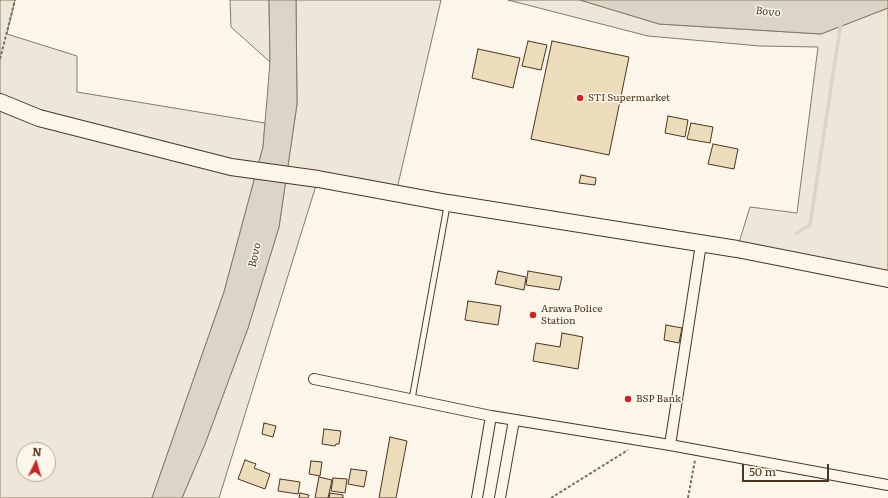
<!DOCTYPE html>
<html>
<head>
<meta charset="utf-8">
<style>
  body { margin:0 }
  #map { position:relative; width:888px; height:498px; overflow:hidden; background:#fbf6e9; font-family:Literata,serif }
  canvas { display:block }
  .north { position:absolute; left:16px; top:442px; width:40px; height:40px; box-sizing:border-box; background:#fbf6e9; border:1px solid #b4a999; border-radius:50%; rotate:5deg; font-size:11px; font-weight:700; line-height:16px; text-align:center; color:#4a3520 }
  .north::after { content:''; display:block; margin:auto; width:14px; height:18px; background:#c62828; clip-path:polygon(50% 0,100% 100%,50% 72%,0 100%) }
  .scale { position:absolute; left:742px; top:464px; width:87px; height:18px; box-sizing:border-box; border:2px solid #4a3520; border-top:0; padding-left:5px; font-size:12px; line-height:14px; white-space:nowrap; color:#4a3520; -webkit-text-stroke:3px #fbf6e9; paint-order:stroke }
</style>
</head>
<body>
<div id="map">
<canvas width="888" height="498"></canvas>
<div class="north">N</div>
<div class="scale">50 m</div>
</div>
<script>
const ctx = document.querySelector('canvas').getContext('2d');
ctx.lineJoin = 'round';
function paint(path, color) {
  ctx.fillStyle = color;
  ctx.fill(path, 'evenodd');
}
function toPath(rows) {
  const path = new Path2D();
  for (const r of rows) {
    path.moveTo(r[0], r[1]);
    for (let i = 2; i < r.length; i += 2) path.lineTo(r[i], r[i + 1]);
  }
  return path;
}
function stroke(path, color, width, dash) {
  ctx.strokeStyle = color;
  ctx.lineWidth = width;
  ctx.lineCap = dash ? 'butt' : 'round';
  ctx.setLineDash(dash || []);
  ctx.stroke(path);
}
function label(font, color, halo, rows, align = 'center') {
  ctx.font = font + ' Literata,serif';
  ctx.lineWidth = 3;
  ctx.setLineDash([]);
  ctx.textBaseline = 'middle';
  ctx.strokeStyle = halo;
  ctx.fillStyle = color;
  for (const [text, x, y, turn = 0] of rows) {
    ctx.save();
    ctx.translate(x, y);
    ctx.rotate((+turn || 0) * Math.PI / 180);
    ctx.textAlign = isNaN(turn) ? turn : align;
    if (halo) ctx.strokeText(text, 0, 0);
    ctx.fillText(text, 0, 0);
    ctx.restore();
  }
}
const green = toPath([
  [0,0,15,0,7,34,77,56,77,92,265,123,263,147,224,292,152,498,0,498,0,0],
  [24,450,48,450,48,474,24,474,24,450],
  [230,0,269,0,270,62,231,27,230,0],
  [296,0,441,0,396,193,318,179,219,498,182,498,205,444,248,328,279,227,297,104,296,0],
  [508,0,580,0,659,24,821,34,888,8,888,279,737,249,750,207,797,213,818,47,760,46,648,36,508,0]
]);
const water = toPath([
  [269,0,296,0,297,104,279,227,248,328,205,444,182,498,152,498,224,292,263,147,270,62,269,0],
  [580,0,888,0,888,8,821,34,659,24,580,0]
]);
const stream = toPath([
  [797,233,810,225,841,22]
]);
const building = toPath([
  [528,41,547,45,541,70,522,66,528,41],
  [552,41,629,57,609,155,531,139,552,41],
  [478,49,520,58,513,88,472,78,478,49],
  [668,116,688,120,685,137,665,133,668,116],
  [691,123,713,127,710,143,687,139,691,123],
  [713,144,738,149,734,169,708,164,713,144],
  [581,175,596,178,595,185,579,183,581,175],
  [498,271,526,277,524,290,495,284,498,271],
  [528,271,562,277,559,290,526,285,528,271],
  [468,301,501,306,498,325,465,320,468,301],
  [666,325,682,328,679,343,664,340,666,325],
  [562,333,583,337,578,369,533,361,536,343,560,347,562,333],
  [264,423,276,426,273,437,262,434,264,423],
  [324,429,341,431,339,444,336,444,335,446,322,444,324,429],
  [390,437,407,441,396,498,379,498,390,437],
  [245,460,256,464,254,468,270,474,265,489,238,479,245,460],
  [311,461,322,462,320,476,309,474,311,461],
  [351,469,367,471,364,487,348,484,351,469],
  [319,477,332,480,328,498,315,498,319,477],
  [333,478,347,479,345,493,331,491,333,478],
  [280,479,300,482,298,494,278,491,280,479],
  [300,493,309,495,308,498,299,498,300,493],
  [330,493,343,495,343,498,329,498,330,493]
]);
const path = toPath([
  [0,59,15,0],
  [551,498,628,450],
  [688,498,695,460]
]);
const service = toPath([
  [412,399,447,206]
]);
const minor = toPath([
  [314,379,491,416,670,445,888,485],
  [670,445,701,244],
  [477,498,491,416],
  [500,498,514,420]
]);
const primary = toPath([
  [0,102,39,118,231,167,318,179,448,203,737,249,888,279]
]);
const markers = [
  [580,98,4,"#c62828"],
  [533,315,4,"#c62828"],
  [628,399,4,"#c62828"]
];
const poiNames = [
  ["STI Supermarket",588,98],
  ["Arawa Police",541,309],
  ["Station",541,321],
  ["BSP Bank",636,399]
];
const waterNames = [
  ["Bovo",768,12,5],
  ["Bovo",255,255,-78]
];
paint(green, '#ede6d9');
stroke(green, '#887966', 1);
paint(water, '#dcd4c6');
stroke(water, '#887966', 1);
stroke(stream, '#dcd4c6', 3.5);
paint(building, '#ecdcbc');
stroke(building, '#4a3520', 1);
stroke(service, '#4a3520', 7);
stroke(minor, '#4a3520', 12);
stroke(primary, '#4a3520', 18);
stroke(path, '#7f6f5c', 2, [3, 2]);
stroke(service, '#fbf6e9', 5);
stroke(minor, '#fbf6e9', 10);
stroke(primary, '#fbf6e9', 16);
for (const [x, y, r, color] of markers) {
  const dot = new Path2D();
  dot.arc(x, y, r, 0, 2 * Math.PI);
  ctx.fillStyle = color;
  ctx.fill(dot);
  stroke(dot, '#fbf6e9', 1.5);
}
label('10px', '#4a3520', '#fbf6e9', poiNames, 'left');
label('italic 11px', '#4a3520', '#fbf6e9', waterNames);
</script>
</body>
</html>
